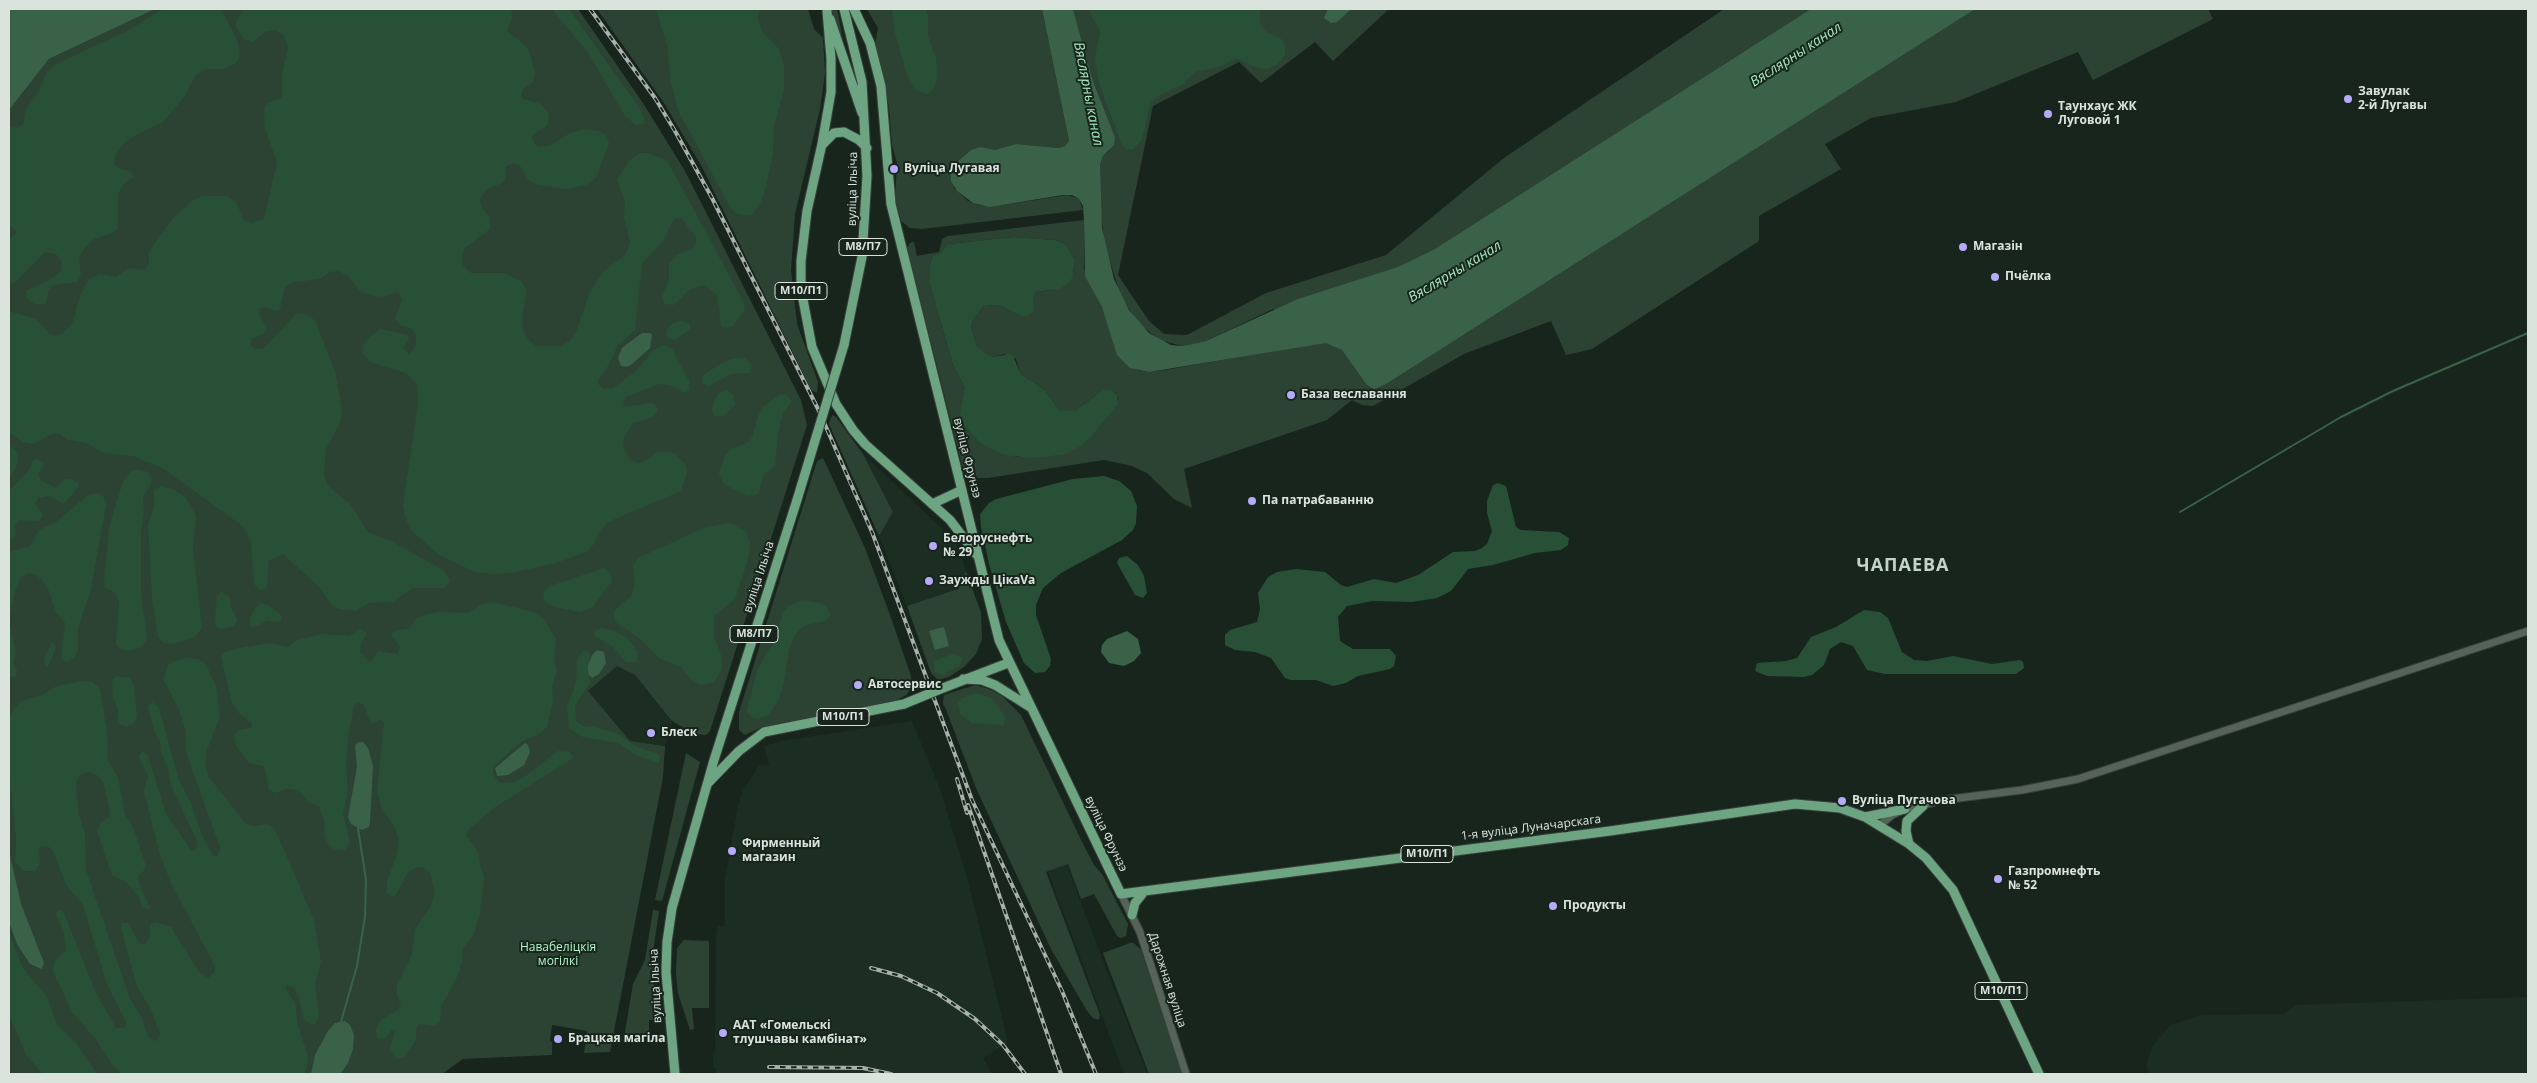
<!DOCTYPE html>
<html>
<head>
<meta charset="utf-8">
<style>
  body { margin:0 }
  #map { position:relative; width:2537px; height:1083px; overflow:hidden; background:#18251d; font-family:"Open Sans",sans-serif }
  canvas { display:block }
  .frame { position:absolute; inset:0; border:10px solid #dbe3dd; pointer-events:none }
</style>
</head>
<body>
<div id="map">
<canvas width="2537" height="1083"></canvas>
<div class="frame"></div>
</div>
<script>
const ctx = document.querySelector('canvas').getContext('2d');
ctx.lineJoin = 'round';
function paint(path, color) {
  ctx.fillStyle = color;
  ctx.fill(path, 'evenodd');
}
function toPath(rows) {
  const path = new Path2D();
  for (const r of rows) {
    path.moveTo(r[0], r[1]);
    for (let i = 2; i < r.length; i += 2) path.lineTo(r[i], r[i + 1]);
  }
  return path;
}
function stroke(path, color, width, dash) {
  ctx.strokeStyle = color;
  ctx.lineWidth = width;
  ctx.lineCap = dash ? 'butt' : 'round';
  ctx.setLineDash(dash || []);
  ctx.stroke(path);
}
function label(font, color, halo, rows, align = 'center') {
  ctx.font = font + ' "Open Sans",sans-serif';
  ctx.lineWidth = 4;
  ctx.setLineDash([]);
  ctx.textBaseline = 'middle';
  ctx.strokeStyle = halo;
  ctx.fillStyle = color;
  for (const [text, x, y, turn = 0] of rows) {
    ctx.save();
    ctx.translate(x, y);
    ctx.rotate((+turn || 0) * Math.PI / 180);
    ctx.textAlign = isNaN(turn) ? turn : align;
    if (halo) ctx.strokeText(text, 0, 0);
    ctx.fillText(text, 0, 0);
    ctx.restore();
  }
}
const built = toPath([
  [863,454,956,542,966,571,958,589,907,606,879,536,893,512],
  [617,666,635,675,672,721,665,746,630,741,588,691],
  [912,721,940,789,967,878,1008,1042,983,1058,992,1074,716,1074,716,1068,713,1068,713,1055,715,1054,716,938,718,926,725,926,725,879,738,806,743,790,759,766,769,765,764,746,782,741],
  [1067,864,1082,906,1147,1074,1124,1074,1048,872],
  [2528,997,2528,1074,2150,1074,2146,1067,2152,1047,2170,1025,2202,1015,2284,1014,2295,1005]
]);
const green = toPath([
  [155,9,578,9,643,103,685,171,801,400,807,425,710,731,706,735,695,734,672,721,635,675,617,666,588,691,630,741,665,746,663,777,610,1052,584,1053,587,1031,552,1025,550,1041,552,1042,552,1055,463,1059,442,1074,9,1074,9,110,49,59],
  [597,9,808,9,814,29,823,38,825,73,820,109,795,214,791,270,797,324,818,382,817,393,811,390,702,167,664,103],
  [831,9,837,9,844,46,838,30],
  [867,9,1042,9,1069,141,1065,146,1059,148,1016,144,995,150,971,150,954,165,954,188,968,201,979,205,996,206,1068,195,1079,199,1083,210,922,229,910,228,901,221,895,200,897,163,892,145,889,107,875,45,878,28],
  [1073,9,1389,9,1333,61,1315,42,1261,83,1239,62,1153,106,1118,275,1149,321,1164,334,1187,335,1266,293,1386,255,1504,158,1724,9,2208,9,2213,19,2093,80,2078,52,1956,102,1871,118,1825,144,1841,169,1759,216,1759,241,1592,349,1566,355,1551,321,1464,354,1373,406,1362,405,1352,400,1327,420,1184,469,1192,508,1174,499,1147,473,1132,466,1104,460,988,478,975,478,968,475,963,469,907,248,910,243,914,242,917,256,939,252,942,239,948,236,1084,220,1084,269,1105,314,1137,370,1149,372,1165,370,1321,343,1273,309,1206,341,1182,346,1160,340,1138,323,1121,296,1105,246,1100,207,1100,165,1103,156,1109,151,1115,137,1093,81],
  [1013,237,1055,240,1066,244,1075,260,1073,275,1053,290,1036,292,1033,299,1035,310,1021,316,999,305,984,306,973,319,971,327,977,346,987,355,994,357,1004,354,1016,359,1021,374,1045,390,1059,410,1064,412,1076,410,1103,390,1115,392,1117,396,1118,400,1063,455,1017,457,981,444,965,427,965,388,953,365,930,285,930,265,933,255,940,253,948,244],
  [832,415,836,417,863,454,893,512,879,536,829,424],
  [823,458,865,548,890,615,911,676,912,687,906,695,895,701,762,727,745,735,739,730,739,712,817,461],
  [966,571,981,613,982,639,976,654,964,667,949,677,938,680,931,673,907,606,958,589],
  [975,685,992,690,1002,696,1021,715,1084,846,1094,865,1102,874,1128,924,1126,936,1120,938,1117,936,1094,894,1081,899,1068,864,1046,872,1100,1015,1099,1020,1093,1018,1087,1011,1051,949,976,788,947,712,943,703,944,695],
  [686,753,700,762,662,901,655,900],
  [653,910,659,911,653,952,655,1020,649,1020,649,1036,624,1038,633,984,645,960],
  [684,940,709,941,709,1008,692,1008,694,1029,690,1030,678,993,676,974,677,948],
  [1130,943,1134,943,1141,950,1182,1074,1149,1074,1103,953]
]);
const forest = toPath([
  [162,9,219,9,226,18,237,40,240,53,239,59,236,63,225,69,206,69,200,72,195,76,185,96,163,122,134,136,122,145,115,156,114,163,118,168,132,172,133,177,123,185,118,194,118,228,112,233,94,239,84,248,79,258,81,275,77,282,53,285,48,292,46,304,35,304,27,299,26,291,53,278,61,271,62,262,56,254,45,252,15,282,9,283,9,241,16,233,13,227,9,226,9,127,18,128,24,123,26,109,37,95,47,72,56,64,131,29],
  [245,9,511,9,512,16,507,31,528,48,535,73,533,82,523,89,521,96,523,99,541,104,549,114,548,124,532,136,534,144,539,147,551,145,570,133,584,129,599,131,605,135,609,143,596,178,586,185,566,189,537,185,528,180,521,167,514,163,506,166,505,179,502,183,487,189,480,199,482,208,490,218,490,229,465,248,462,254,463,266,471,273,504,273,521,281,527,291,522,318,523,330,528,339,536,346,560,346,570,341,576,332,590,292,603,272,625,255,628,249,630,242,624,217,625,200,617,180,629,161,640,153,648,153,664,159,669,164,743,301,745,310,732,327,724,328,721,325,717,295,705,285,690,289,674,305,665,304,662,297,669,280,669,264,677,255,692,248,696,243,696,237,683,220,680,218,674,219,663,241,642,263,635,330,618,345,608,366,598,380,598,384,604,389,613,388,635,372,655,349,663,345,672,349,689,381,690,390,684,393,670,385,659,384,626,397,623,403,625,407,650,403,655,404,658,411,653,417,633,423,624,437,623,445,629,459,635,462,642,463,658,452,670,452,676,455,686,465,687,473,681,491,608,522,601,529,593,545,586,552,556,563,511,573,493,574,475,572,439,555,412,531,406,519,403,506,418,404,417,385,406,373,370,362,362,353,363,345,369,337,380,329,408,335,409,339,403,348,409,354,416,345,416,335,411,328,401,326,395,319,402,299,398,292,381,297,369,295,359,290,348,276,339,271,330,272,319,279,295,282,285,286,280,309,275,311,265,307,260,309,259,314,267,329,263,334,251,339,251,346,255,349,263,349,295,315,302,313,315,320,336,375,342,410,340,423,326,448,324,475,327,485,351,505,368,532,389,540,443,570,450,581,445,588,413,588,393,602,369,603,356,611,339,609,332,605,319,587,283,554,269,561,267,588,260,590,254,584,251,543,244,527,162,468,133,456,103,453,86,443,68,440,60,434,54,433,33,444,23,442,9,432,9,311,36,319,50,334,56,336,63,333,73,322,80,295,89,279,100,274,116,277,128,268,145,270,149,262,149,252,161,234,175,216,193,200,202,196,227,196,236,202,244,220,252,223,264,219,277,163,265,128,264,116,265,107,269,103,282,97,282,74,288,48,284,36,276,30,266,31,253,42,243,39,236,26,237,19],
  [552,9,569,9,640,109,645,120,644,124,636,125,625,116,589,54],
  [656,9,759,9,758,19,762,32,779,49,784,67,784,90,774,126,773,153,766,187,761,202,751,216,737,214,730,207,678,110,671,82,667,45],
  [892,9,925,9,928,15,928,36,936,58,937,75,935,87,928,94,916,91,907,75,895,33],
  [1088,9,1260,9,1260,24,1265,31,1281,39,1285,46,1285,55,1278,64,1268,69,1255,67,1236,58,1219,67,1195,72,1182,85,1161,94,1151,102,1142,139,1133,149,1126,149,1121,143,1098,80,1095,58,1100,31],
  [1013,237,1055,240,1066,244,1075,260,1073,275,1070,282,1060,289,1036,292,1033,299,1035,310,1027,316,1021,316,999,305,984,306,973,319,971,327,977,346,988,355,994,357,1009,354,1013,356,1021,374,1045,390,1059,410,1064,411,1076,410,1103,390,1112,390,1117,395,1118,404,1089,439,1081,446,1063,455,1030,458,1005,455,981,444,965,427,960,414,965,388,953,365,930,285,930,265,933,255,940,253,948,244],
  [682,321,690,324,690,329,675,340,669,339,666,335,667,329,673,323],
  [745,358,752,365,749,373,731,374,709,386,702,383,702,376,720,364,731,359],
  [726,390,733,394,735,405,723,416,715,416,712,410,714,401,718,394],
  [786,394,792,401,783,413,778,433,775,466,764,474,759,492,756,495,747,496,724,484,719,474,725,456,731,449,745,444,752,438,758,416,764,406,779,395],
  [9,445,16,451,18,459,16,468,9,478],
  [37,459,44,463,38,475,42,481,56,488,65,479,71,479,78,482,79,486,64,504,49,496,38,498,35,504,42,513,42,518,37,521,19,520,15,525,16,536,9,541,9,491,29,470,33,461],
  [136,469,148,472,152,478,151,484,143,496,144,512,141,533,141,592,147,639,141,647,127,651,120,649,116,645,119,602,115,593,105,587,104,579,109,528,123,481,130,472],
  [1104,476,1119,481,1131,491,1137,506,1136,523,1133,530,1122,540,1061,573,1043,588,1036,605,1036,615,1051,659,1050,666,1045,672,1035,673,1024,663,1006,622,989,564,981,527,980,514,989,503,996,499,1073,479],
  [1498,483,1506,486,1507,490,1516,527,1521,530,1559,532,1569,538,1568,545,1561,550,1535,553,1493,565,1468,569,1451,591,1437,598,1412,602,1373,601,1347,606,1338,617,1340,641,1353,649,1390,649,1396,656,1394,666,1390,669,1358,676,1346,683,1333,686,1316,680,1291,680,1285,678,1271,658,1255,652,1235,650,1225,645,1225,635,1230,630,1257,622,1260,609,1258,593,1268,577,1277,572,1296,569,1325,572,1341,585,1347,587,1374,579,1396,583,1418,575,1453,552,1475,551,1482,548,1487,544,1492,531,1487,513,1487,501,1493,485],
  [161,486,175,490,186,498,196,516,193,547,202,628,195,637,173,644,164,643,158,637,152,596,148,526,154,506,154,490],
  [98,493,103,496,106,505,91,589,78,628,78,648,75,658,67,662,61,660,65,623,56,612,47,586,37,575,28,573,21,577,16,587,9,621,16,653,13,662,17,671,16,676,12,677,9,675,9,552,30,546,39,530,56,522,88,495],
  [730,523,747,532,750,543,749,556,735,599,714,616,714,637,721,655,722,669,714,682,701,685,691,679,680,666,660,659,638,637,618,624,614,620,614,611,632,595,635,584,633,565,638,558,706,527],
  [1127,556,1138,565,1144,576,1147,593,1143,598,1135,595,1117,563,1119,558],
  [604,568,611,573,612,581,592,608,580,612,555,607,545,602,543,593,550,586],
  [221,592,230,597,231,608,238,621,234,626,221,629,216,626,215,619,217,596],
  [802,600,820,603,827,607,831,615,825,621,806,625,796,633,790,645,783,687,778,701,768,715,758,719,753,718,747,712,747,708,758,669,774,641,783,613,788,607],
  [493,602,533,612,544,619,556,639,554,660,557,671,552,686,553,701,547,727,539,734,521,742,496,764,493,768,494,776,500,783,510,783,523,778,558,751,570,752,573,758,495,807,468,830,466,836,478,851,479,861,484,878,480,912,473,936,463,948,462,963,455,982,441,1006,440,1022,434,1026,418,1024,416,1029,416,1040,404,1057,397,1059,390,1049,395,1031,391,1030,386,1038,380,1039,377,1037,376,1030,381,1020,397,1011,401,1006,397,995,397,985,412,955,415,929,431,906,435,891,430,873,425,868,417,867,408,872,396,895,392,896,387,893,387,881,397,855,399,842,396,830,381,806,377,790,384,723,381,720,373,723,370,721,363,704,357,703,354,706,348,739,346,766,348,790,343,814,350,842,345,850,334,849,329,845,325,837,324,819,319,806,309,803,301,793,293,789,284,789,276,793,269,790,264,766,249,763,236,746,234,738,236,733,239,730,251,728,252,723,239,713,232,703,221,657,224,653,234,649,270,643,289,647,297,640,322,634,349,636,361,629,367,634,361,644,360,653,367,660,371,661,378,651,397,654,400,647,391,635,394,631,410,628,417,617,438,612,468,613,481,605],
  [261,603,268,605,281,615,282,619,278,622,267,621,255,627,250,626,250,619,256,607],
  [1864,610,1880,612,1888,618,1902,652,1914,660,1927,661,1953,656,1992,664,2020,660,2023,662,2024,668,2016,674,1885,674,1867,670,1853,646,1841,642,1830,649,1824,665,1812,675,1804,677,1767,676,1755,671,1757,663,1786,661,1797,658,1811,637,1836,627],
  [601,628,615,631,627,638,638,651,637,662,626,662,613,647,595,636,594,631],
  [52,642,56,647,48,667,45,664,44,659],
  [587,650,590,655,587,673,591,682,575,705,576,721,585,727,595,727,618,734,637,747,656,753,660,756,659,763,635,755,619,743,583,737,569,728,567,707,576,683,577,659,582,652],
  [953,654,962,657,960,666,942,675,935,672,934,661],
  [187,658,198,659,206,664,216,687,220,717,207,750,205,764,208,776,246,824,254,826,267,824,275,829,314,920,321,962,315,983,319,1015,316,1024,310,1024,303,1018,299,998,294,988,287,985,285,988,295,1003,298,1025,307,1053,308,1062,304,1074,123,1074,114,1067,97,1041,72,1012,53,971,54,962,66,950,64,932,56,915,57,911,61,910,64,913,96,993,116,1028,124,1028,126,1022,106,981,83,905,66,885,54,853,48,846,39,847,40,864,35,871,23,871,15,861,16,837,10,780,9,716,21,701,42,695,57,686,83,681,93,682,100,689,107,733,108,760,118,778,125,815,134,830,145,863,145,869,139,875,138,880,150,909,143,908,139,897,126,882,113,876,111,872,97,831,100,823,109,817,110,811,103,782,97,775,90,772,84,773,78,777,76,786,79,815,85,835,86,870,130,999,142,1018,148,1036,154,1041,159,1039,160,1034,151,1009,137,987,121,928,122,923,128,923,139,943,144,945,150,938,150,924,156,922,171,927,200,974,208,978,215,972,214,964,171,883,160,855,144,791,148,776,139,757,142,751,148,756,166,814,191,850,195,851,198,846,196,839,171,785,168,769,161,752,160,742,154,730,148,707,152,702,159,708,179,781,190,801,203,838,214,856,218,856,220,848,186,752,185,728,179,710,164,680,167,666,174,661],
  [116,676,130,678,134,685,137,716,134,723,126,727,118,723,118,708,113,698,112,681],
  [975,693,992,698,1005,717,1004,725,972,723,960,714,958,703,961,699],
  [9,934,23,968,47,997,57,1025,76,1043,97,1074,43,1074,27,1056,9,1015]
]);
const water = toPath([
  [9,9,155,9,49,59,9,110],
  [1042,9,1073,9,1093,81,1115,137,1114,145,1103,156,1100,165,1102,228,1114,279,1129,310,1149,333,1171,345,1182,346,1206,341,1298,299,1398,267,1435,249,1811,9,1975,9,1386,384,1374,389,1367,385,1342,350,1326,343,1149,372,1130,368,1117,355,1102,307,1085,276,1084,220,1083,206,1079,199,1072,195,1063,195,990,207,973,203,957,191,951,181,951,171,956,163,971,150,980,147,995,150,1016,144,1059,148,1065,146,1069,141],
  [1328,9,1351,9,1337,22,1331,23,1324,18],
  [642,333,650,333,652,335,650,348,632,364,627,367,621,366,618,358,622,348],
  [944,627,949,646,935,650,929,631],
  [1127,631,1138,639,1141,653,1134,661,1124,666,1109,663,1101,652,1102,645,1107,639],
  [597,650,604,652,606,663,599,674,592,678,588,674,588,666,592,655],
  [359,742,363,742,368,748,373,766,370,822,369,827,362,830,351,824,348,817,357,767,355,745],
  [525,743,528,745,530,752,524,765,508,775,497,776,495,768],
  [9,851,21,904,44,963,42,969,30,964,17,944,9,922],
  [345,1021,350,1025,354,1035,353,1049,348,1063,340,1074,311,1074,315,1055,328,1031,335,1023]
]);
const stream = toPath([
  [2180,512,2341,417,2393,391,2528,333],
  [341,1022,357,966,365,917,366,880,358,828]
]);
const minor = toPath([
  [1880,825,1892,815,1905,809,1943,800,2022,790,2078,779,2528,631],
  [1121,894,1140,932,1186,1074]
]);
const major = toPath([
  [854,9,870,43,881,86,891,204,999,640,1121,894,1610,831,1795,804,1840,808,1865,817,1909,844,1926,858,1953,890,2039,1074],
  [827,11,831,59,831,92,822,144,807,211,801,261,801,289,812,347,836,404,853,430,865,444,950,520,976,554],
  [830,19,862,113],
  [823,144,834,133,844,132,859,140,867,148],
  [844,345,862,257,867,176,862,82,844,9],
  [932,504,962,490],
  [963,679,982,680,995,685,1030,707],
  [943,688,1008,663],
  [708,783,739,751,764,732,904,704],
  [1865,817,1905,809],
  [1909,844,1906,831,1907,821,1923,806],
  [1132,915,1135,903,1143,893],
  [675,1074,666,972,667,942,672,908,714,760,797,500]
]);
const rail = toPath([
  [590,9,655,98,675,131,712,198,819,411,872,532,972,800,1062,991,1096,1074],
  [957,779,967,813],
  [968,805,1061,1074],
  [871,968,901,976,937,993,975,1019,1003,1045,1025,1074],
  [769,1067,863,1068,891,1074]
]);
const majorBridge = toPath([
  [797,500,844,345],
  [904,704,943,688]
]);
const markers = [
  [2348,99,5,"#b6abf8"],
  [2048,114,5,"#b6abf8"],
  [894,169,5,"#b6abf8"],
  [1963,247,5,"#b6abf8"],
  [1995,277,5,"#b6abf8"],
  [1291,395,5,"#b6abf8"],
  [1252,501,5,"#b6abf8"],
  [933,546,5,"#b6abf8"],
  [929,581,5,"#b6abf8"],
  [858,685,5,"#b6abf8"],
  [651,733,5,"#b6abf8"],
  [1842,801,5,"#b6abf8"],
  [732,851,5,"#b6abf8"],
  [1998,879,5,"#b6abf8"],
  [1553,906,5,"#b6abf8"],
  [723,1033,5,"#b6abf8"],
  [558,1039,5,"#b6abf8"]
];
const shields = [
  [863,247,48],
  [801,291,52],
  [754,634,48],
  [843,717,52],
  [1427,854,52],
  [2001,991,52]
];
const shieldNames = [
  ["М8/П7",863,247],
  ["М10/П1",801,291],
  ["М8/П7",754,634],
  ["М10/П1",843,717],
  ["М10/П1",1427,854],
  ["М10/П1",2001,991]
];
const poiNames = [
  ["Завулак",2358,92],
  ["2-й Лугавы",2358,106],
  ["Таунхаус ЖК",2058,107],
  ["Луговой 1",2058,121],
  ["Вуліца Лугавая",904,169],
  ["Магазін",1973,247],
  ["Пчёлка",2005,277],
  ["База веславання",1301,395],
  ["Па патрабаванню",1262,501],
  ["Белоруснефть",943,539],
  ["№ 29",943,553],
  ["Заужды ЦікаVа",939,581],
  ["Автосервис",868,685],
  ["Блеск",661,733],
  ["Вуліца Пугачова",1852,801],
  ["Фирменный",742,844],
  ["магазин",742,858],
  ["Газпромнефть",2008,872],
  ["№ 52",2008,886],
  ["Продукты",1563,906],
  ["ААТ «Гомельскі",733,1026],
  ["тлушчавы камбінат»",733,1040],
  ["Брацкая магіла",568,1039]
];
const streetNames = [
  ["вуліца Ільіча",853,189,-89],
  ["вуліца Фрунзэ",967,458,76],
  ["вуліца Ільіча",759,577,-72],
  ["1-я вуліца Луначарскага",1531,828,-7],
  ["вуліца Фрунзэ",1106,834,64],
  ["Дарожная вуліца",1167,980,72],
  ["вуліца Ільіча",656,986,-93]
];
const parkNames = [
  ["Навабеліцкія",558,948],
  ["могілкі",558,962]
];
const waterNames = [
  ["Вяслярны канал",1796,55,-33],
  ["Вяслярны канал",1088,94,79],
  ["Вяслярны канал",1455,272,-31]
];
const districtNames = [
  ["ЧАПАЕВА",1903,566]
];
paint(built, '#1b2e21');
paint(green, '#2c4334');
paint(forest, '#285037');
paint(water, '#3a6249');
stroke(stream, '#3a6249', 2);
stroke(minor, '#38413a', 9);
stroke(major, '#38413a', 11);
stroke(minor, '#556359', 7);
stroke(major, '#6da481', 9);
stroke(rail, '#a8b1ab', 4);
stroke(rail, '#18251d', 2, [5.5]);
stroke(majorBridge, '#38413a', 11, []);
stroke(majorBridge, '#6da481', 9);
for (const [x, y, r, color] of markers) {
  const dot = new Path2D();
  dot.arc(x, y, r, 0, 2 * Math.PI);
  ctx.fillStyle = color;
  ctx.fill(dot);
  stroke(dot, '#18251d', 2);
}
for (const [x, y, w] of shields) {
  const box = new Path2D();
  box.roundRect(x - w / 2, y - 8.5, w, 17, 4);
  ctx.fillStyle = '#18251d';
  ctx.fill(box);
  stroke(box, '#dbe3dd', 1);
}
label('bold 11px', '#dbe3dd', null, shieldNames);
label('bold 12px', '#dbe3dd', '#18251d', poiNames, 'left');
label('12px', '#dbe3dd', '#18251d', streetNames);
label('12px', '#b1f5c8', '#18251d', parkNames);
label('italic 14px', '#a6e9bd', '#18251d', waterNames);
ctx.letterSpacing = '1px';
label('bold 18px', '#c3d4c8', '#18251d', districtNames);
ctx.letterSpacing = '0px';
</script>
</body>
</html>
